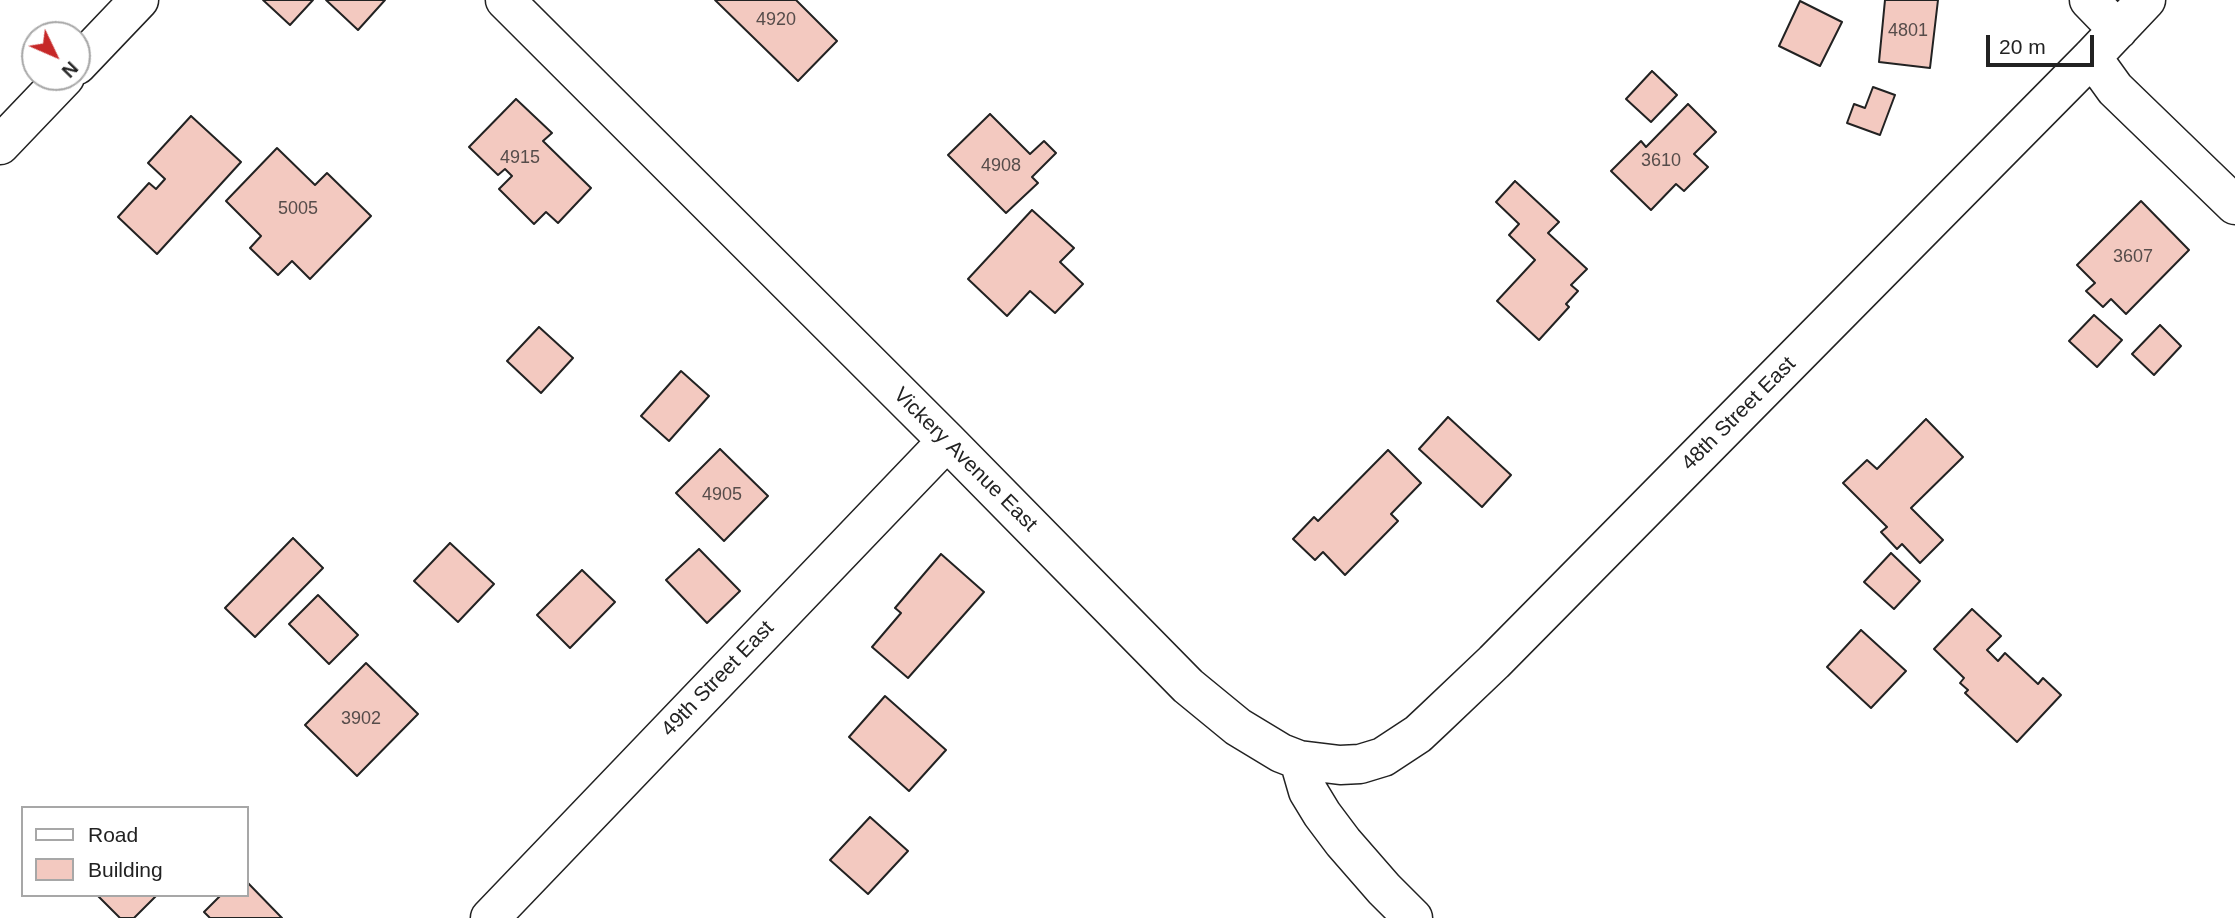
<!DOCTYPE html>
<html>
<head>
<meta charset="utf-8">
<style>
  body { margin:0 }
  #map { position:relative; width:2235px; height:918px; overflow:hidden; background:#fff; font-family:Arial,sans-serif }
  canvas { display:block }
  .legend { position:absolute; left:21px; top:806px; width:228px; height:91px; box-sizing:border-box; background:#fff; border:2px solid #a7a7a7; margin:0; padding:9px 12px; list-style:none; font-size:21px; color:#222 }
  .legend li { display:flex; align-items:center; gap:14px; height:35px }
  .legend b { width:35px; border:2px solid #a7a7a7 }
  .north { position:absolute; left:21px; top:21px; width:70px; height:70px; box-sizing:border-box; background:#fff; border:2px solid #a7a7a7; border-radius:50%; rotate:134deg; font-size:19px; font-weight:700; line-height:28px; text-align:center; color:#222 }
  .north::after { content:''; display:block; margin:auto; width:24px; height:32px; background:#c62828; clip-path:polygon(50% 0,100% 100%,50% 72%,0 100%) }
  .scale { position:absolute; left:1986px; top:35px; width:108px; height:32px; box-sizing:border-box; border:4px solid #222; border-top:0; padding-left:9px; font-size:21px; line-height:24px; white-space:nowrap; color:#222; -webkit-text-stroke:5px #fff; paint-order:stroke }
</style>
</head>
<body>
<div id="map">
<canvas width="2235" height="918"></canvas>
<ul class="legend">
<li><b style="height:9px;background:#fff"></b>Road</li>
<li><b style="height:19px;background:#f3c9c0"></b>Building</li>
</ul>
<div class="north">N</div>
<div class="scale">20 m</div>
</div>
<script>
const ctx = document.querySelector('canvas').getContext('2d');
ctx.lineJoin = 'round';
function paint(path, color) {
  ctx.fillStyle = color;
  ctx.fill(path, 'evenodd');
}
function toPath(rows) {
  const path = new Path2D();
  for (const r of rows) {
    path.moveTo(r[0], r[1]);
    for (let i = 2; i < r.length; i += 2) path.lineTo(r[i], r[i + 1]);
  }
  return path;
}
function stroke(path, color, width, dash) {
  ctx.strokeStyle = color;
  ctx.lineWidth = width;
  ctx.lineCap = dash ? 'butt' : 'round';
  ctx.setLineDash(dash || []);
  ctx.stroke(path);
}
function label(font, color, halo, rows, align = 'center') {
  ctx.font = font + ' Arial,sans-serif';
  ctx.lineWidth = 5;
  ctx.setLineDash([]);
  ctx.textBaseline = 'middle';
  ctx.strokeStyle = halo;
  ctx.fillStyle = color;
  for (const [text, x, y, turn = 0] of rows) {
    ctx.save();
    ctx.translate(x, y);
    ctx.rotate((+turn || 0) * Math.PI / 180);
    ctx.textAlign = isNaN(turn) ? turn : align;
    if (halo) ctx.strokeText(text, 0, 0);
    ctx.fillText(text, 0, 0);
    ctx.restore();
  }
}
const building = toPath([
  [263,0,313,0,290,25,263,0],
  [326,0,385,0,358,30,326,0],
  [715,0,796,0,837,41,798,81,715,0],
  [1885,0,1938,0,1930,68,1879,62,1885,0],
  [1800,1,1842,22,1820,66,1779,46,1800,1],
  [1652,71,1677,95,1651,122,1626,99,1652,71],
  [1873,87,1895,95,1880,135,1847,123,1854,104,1865,108,1873,87],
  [516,99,552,133,543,141,591,188,558,223,546,212,534,224,499,189,512,176,505,169,498,175,469,147,516,99],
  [1688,104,1716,132,1694,154,1708,167,1684,191,1676,184,1651,210,1611,171,1641,141,1646,147,1688,104],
  [990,114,1030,154,1044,141,1056,153,1032,177,1038,183,1006,213,948,155,990,114],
  [191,116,241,162,157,254,118,217,149,183,156,189,165,179,148,163,191,116],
  [277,148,315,185,327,173,371,216,310,279,292,261,278,275,250,248,261,236,226,201,277,148],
  [1515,181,1559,222,1548,233,1587,269,1571,285,1578,291,1566,304,1569,307,1539,340,1497,301,1535,260,1509,235,1519,224,1496,202,1515,181],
  [2141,201,2189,250,2126,314,2111,299,2103,307,2086,291,2095,283,2077,265,2141,201],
  [1032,210,1074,248,1060,262,1083,284,1055,313,1030,291,1007,316,968,279,1032,210],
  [2094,315,2122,340,2097,367,2069,341,2094,315],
  [2160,325,2181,346,2154,375,2132,354,2160,325],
  [539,327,573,358,541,393,507,361,539,327],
  [681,371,709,396,669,441,641,416,681,371],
  [1448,417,1511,475,1482,507,1419,449,1448,417],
  [1926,419,1963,457,1911,508,1943,540,1920,563,1902,544,1897,549,1881,532,1887,527,1843,483,1867,460,1877,469,1926,419],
  [720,449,768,496,724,541,676,493,720,449],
  [1388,450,1421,483,1391,514,1398,521,1345,575,1323,552,1315,560,1293,539,1314,517,1318,521,1388,450],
  [293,538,323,568,255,637,225,608,293,538],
  [450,543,494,584,458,622,414,581,450,543],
  [699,549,740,591,707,623,666,580,699,549],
  [1891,553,1920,581,1894,609,1864,582,1891,553],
  [941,554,984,592,908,678,872,647,901,613,895,608,941,554],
  [582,570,615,602,570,648,537,615,582,570],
  [318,595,358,635,329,664,289,624,318,595],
  [1972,609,2001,636,1987,650,1998,661,2005,653,2038,684,2043,678,2061,695,2017,742,1965,693,1968,690,1960,683,1964,678,1934,649,1972,609],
  [1861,630,1906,671,1871,708,1827,667,1861,630],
  [366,663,418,714,357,776,305,725,366,663],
  [885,696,946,750,909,791,849,737,885,696],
  [870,817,908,851,868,894,830,860,870,817],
  [247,882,282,918,210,918,204,912,221,895,247,895,247,882],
  [97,895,157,895,134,918,120,918,97,895]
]);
const minor = toPath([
  [505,0,947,441,1188,686,1238,727,1281,753,1299,760,1340,765,1360,764,1383,757,1418,734,1434,719,1494,662,2092,57,2146,0],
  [2089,0,2118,30],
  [2092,57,2115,89,2235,205],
  [77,65,139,0],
  [0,145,65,77],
  [1299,760,1308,791,1322,814,1343,842,1384,889,1413,918],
  [490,918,947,441]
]);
const numberNames = [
  ["4920",776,20],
  ["4801",1908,31],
  ["4915",520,158],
  ["3610",1661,161],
  ["4908",1001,166],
  ["5005",298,209],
  ["3607",2133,257],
  ["4905",722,495],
  ["3902",361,719]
];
const streetNames = [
  ["48th Street East",1739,414,-45],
  ["Vickery Avenue East",965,460,45],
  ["49th Street East",718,679,-46]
];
paint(building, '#f3c9c0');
stroke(building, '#222', 2);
stroke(minor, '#222', 41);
stroke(minor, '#fff', 38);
label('18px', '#564c4a', null, numberNames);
label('21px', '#222', '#fff', streetNames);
</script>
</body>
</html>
